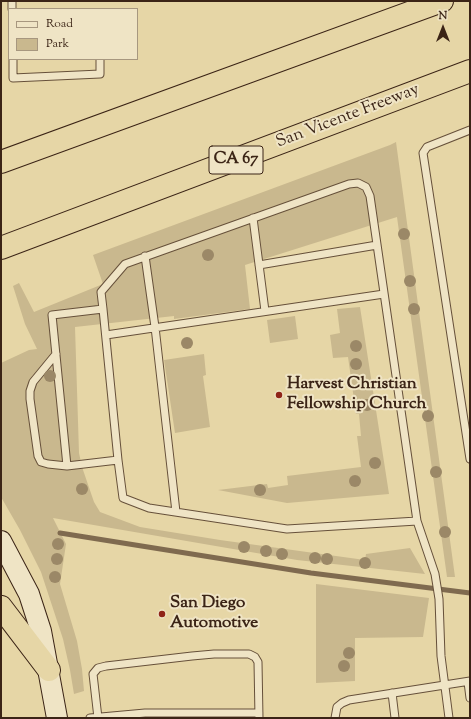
<!DOCTYPE html>
<html>
<head>
<meta charset="utf-8">
<style>
  body { margin:0 }
  #map { position:relative; width:471px; height:719px; overflow:hidden; background:#e6d6a6; font-family:"Sorts Mill Goudy",serif }
  canvas { display:block }
  .frame { position:absolute; inset:0; border:2px solid #3b2416; pointer-events:none }
  .legend { position:absolute; left:8px; top:8px; width:130px; height:52px; box-sizing:border-box; background:#efe4c5; border:1px solid #a7977f; margin:0; padding:5px 7px; list-style:none; font-size:12px; color:#3b2416 }
  .legend li { display:flex; align-items:center; gap:8px; height:20px }
  .legend b { width:20px; border:1px solid #a7977f }
  .north { position:absolute; left:423px; top:8px; width:40px; height:40px; -webkit-text-stroke:3px #efe4c5; paint-order:stroke; rotate:0deg; font-size:11px; font-weight:700; line-height:16px; text-align:center; color:#3b2416 }
  .north::after { content:''; display:block; margin:auto; width:14px; height:18px; background:#3b2416; clip-path:polygon(50% 0,100% 100%,50% 72%,0 100%) }
</style>
</head>
<body>
<div id="map">
<canvas width="471" height="719"></canvas>
<div class="frame"></div>
<ul class="legend">
<li><b style="height:5px;background:#efe4c5"></b>Road</li>
<li><b style="height:11px;background:#c9b88e"></b>Park</li>
</ul>
<div class="north">N</div>
</div>
<script>
const ctx = document.querySelector('canvas').getContext('2d');
ctx.lineJoin = 'round';
function paint(path, color) {
  ctx.fillStyle = color;
  ctx.fill(path, 'evenodd');
}
function toPath(rows) {
  const path = new Path2D();
  for (const r of rows) {
    path.moveTo(r[0], r[1]);
    for (let i = 2; i < r.length; i += 2) path.lineTo(r[i], r[i + 1]);
  }
  return path;
}
function stroke(path, color, width, dash) {
  ctx.strokeStyle = color;
  ctx.lineWidth = width;
  ctx.lineCap = dash ? 'butt' : 'round';
  ctx.setLineDash(dash || []);
  ctx.stroke(path);
}
function label(font, color, halo, rows, align = 'center') {
  ctx.font = font + ' "Sorts Mill Goudy",serif';
  ctx.lineWidth = 4;
  ctx.setLineDash([]);
  ctx.textBaseline = 'middle';
  ctx.strokeStyle = halo;
  ctx.fillStyle = color;
  for (const [text, x, y, turn = 0] of rows) {
    ctx.save();
    ctx.translate(x, y);
    ctx.rotate((+turn || 0) * Math.PI / 180);
    ctx.textAlign = isNaN(turn) ? turn : align;
    if (halo) ctx.strokeText(text, 0, 0);
    ctx.fillText(text, 0, 0);
    ctx.restore();
  }
}
const green = toPath([
  [396,142,455,577,447,577,397,217,245,265,250,309,174,319,174,316,75,327,79,453,82,467,94,502,100,512,140,527,220,540,365,560,366,554,410,548,425,574,297,560,53,518,66,544,60,584,77,641,82,669,84,691,74,694,70,670,63,639,41,572,20,530,1,497,1,363,29,350,37,349,25,324,13,286,19,283,34,312,103,284,93,255,390,145],
  [360,307,389,494,287,503,218,490,267,484,268,488,288,485,287,476,361,467,357,436,361,436,359,414,356,414,348,357,333,358,330,335,340,333,337,309],
  [295,316,298,339,270,343,267,320],
  [204,354,206,375,203,376,210,427,175,433,164,360],
  [316,584,429,598,423,637,355,638,355,681,316,683]
]);
const stream = toPath([
  [60,533,311,573,470,593]
]);
const lane = toPath([
  [12,1,12,9],
  [13,59,13,78,100,74,100,59],
  [470,130,427,147,423,153,470,459],
  [253,218,265,311],
  [145,256,155,327,176,512],
  [259,265,377,245],
  [103,309,118,460,67,466,52,315,103,309,101,292,125,264,349,184,358,183,366,187,370,196,417,521,435,574,439,599,441,656,449,718],
  [106,335,384,294],
  [56,354,33,382,30,391,30,399,38,456,41,462,48,464,67,466],
  [118,460,123,498,149,508,287,529,417,521],
  [468,682,470,698],
  [392,693,395,718],
  [90,718,145,713,259,713],
  [98,718,93,674,98,668,106,666,192,656,214,654,249,654,255,657,258,662,259,718],
  [335,718,337,707,342,703,349,700,470,681]
]);
const secondary = toPath([
  [1,541,29,594,41,631,57,718]
]);
const highway = toPath([
  [1,162,442,1],
  [1,248,470,71],
  [1,607,49,670]
]);
const trees = [
  [404,234],
  [208,255],
  [410,281],
  [414,309],
  [187,343],
  [356,346],
  [356,364],
  [50,376],
  [367,405],
  [428,416],
  [375,463],
  [436,472],
  [355,481],
  [82,489],
  [260,490],
  [445,532],
  [58,544],
  [244,547],
  [266,551],
  [282,554],
  [315,558],
  [57,559],
  [327,559],
  [365,563],
  [55,577],
  [349,653],
  [344,666]
];
const markers = [
  [279,395,4,"#8f2418"],
  [162,614,4,"#8f2418"]
];
const shields = [
  [236,160,54]
];
const shieldNames = [
  ["CA 67",236,160]
];
const streetNames = [
  ["San Vicente Freeway",348,117,-21]
];
const poiNames = [
  ["Harvest Christian",287,385],
  ["Fellowship Church",287,405],
  ["San Diego",170,604],
  ["Automotive",170,624]
];
paint(green, '#c9b88e');
stroke(stream, '#7f6a4f', 5);
stroke(lane, '#66503a', 9);
stroke(secondary, '#3b2416', 22);
stroke(highway, '#3b2416', 24);
stroke(lane, '#efe4c5', 7);
stroke(secondary, '#efe4c5', 20);
stroke(highway, '#e6d6a6', 22);
ctx.fillStyle = '#9b8867';
for (const [x, y] of trees) {
  ctx.beginPath();
  ctx.arc(x, y, 6, 0, 2 * Math.PI);
  ctx.fill();
}
for (const [x, y, r, color] of markers) {
  const dot = new Path2D();
  dot.arc(x, y, r, 0, 2 * Math.PI);
  ctx.fillStyle = color;
  ctx.fill(dot);
  stroke(dot, '#efe4c5', 1.5);
}
for (const [x, y, w] of shields) {
  const box = new Path2D();
  box.roundRect(x - w / 2, y - 14, w, 28, 3);
  ctx.fillStyle = '#efe4c5';
  ctx.fill(box);
  stroke(box, '#3b2416', 1);
}
label('bold 16px', '#3b2416', null, shieldNames);
label('17px', '#3b2416', '#efe4c5', streetNames);
label('bold 17px', '#3b2416', '#efe4c5', poiNames, 'left');
</script>
</body>
</html>
